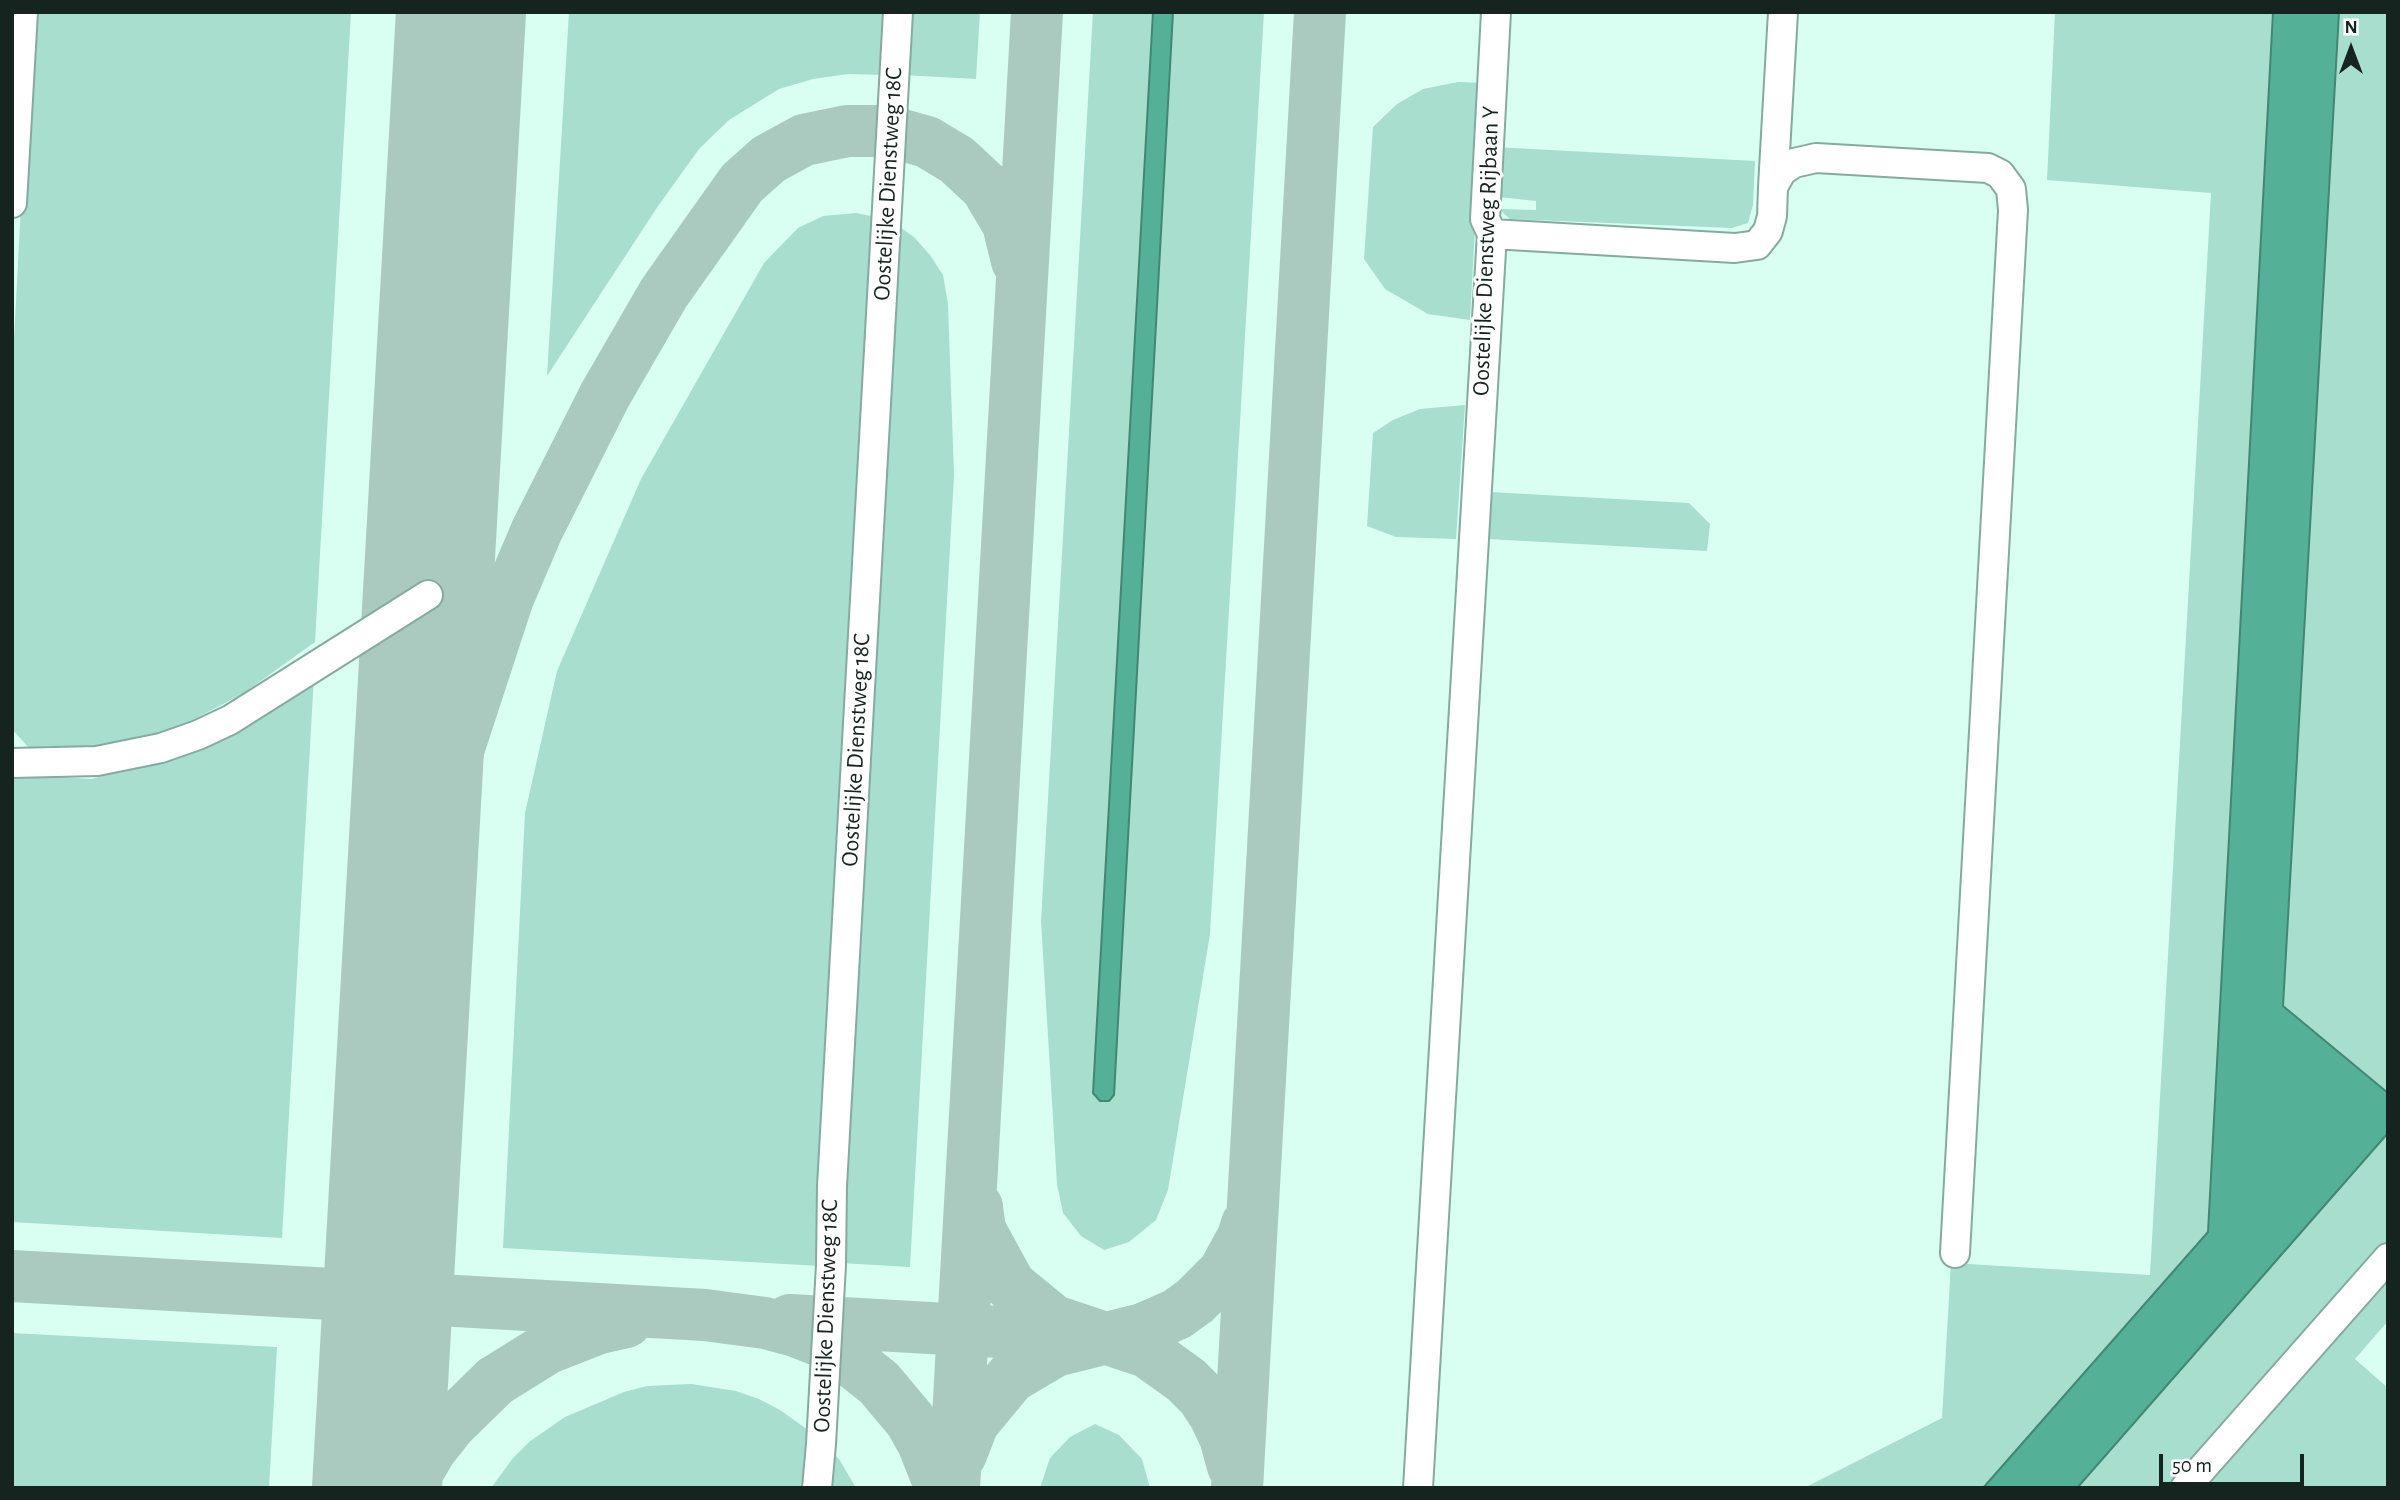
<!DOCTYPE html>
<html>
<head>
<meta charset="utf-8">
<style>
  body { margin:0 }
  #map { position:relative; width:2400px; height:1500px; overflow:hidden; background:#d8fff2; font-family:"Alegreya Sans",sans-serif }
  canvas { display:block }
  .frame { position:absolute; inset:0; border:14px solid #162420; pointer-events:none }
  .north { position:absolute; left:2316px; top:14px; width:70px; height:70px; -webkit-text-stroke:5px #fff; paint-order:stroke; rotate:0deg; font-size:19px; font-weight:700; line-height:28px; text-align:center; color:#162420 }
  .north::after { content:''; display:block; margin:auto; width:24px; height:32px; background:#162420; clip-path:polygon(50% 0,100% 100%,50% 72%,0 100%) }
  .scale { position:absolute; left:2159px; top:1454px; width:145px; height:32px; box-sizing:border-box; border:4px solid #162420; border-top:0; padding-left:9px; font-size:21px; line-height:24px; white-space:nowrap; color:#162420; -webkit-text-stroke:5px #fff; paint-order:stroke }
</style>
</head>
<body>
<div id="map">
<canvas width="2400" height="1500"></canvas>
<div class="frame"></div>
<div class="north">N</div>
<div class="scale">50 m</div>
</div>
<script>
const ctx = document.querySelector('canvas').getContext('2d');
ctx.lineJoin = 'round';
function paint(path, color) {
  ctx.fillStyle = color;
  ctx.fill(path, 'evenodd');
}
function toPath(rows) {
  const path = new Path2D();
  for (const r of rows) {
    path.moveTo(r[0], r[1]);
    for (let i = 2; i < r.length; i += 2) path.lineTo(r[i], r[i + 1]);
  }
  return path;
}
function stroke(path, color, width, dash) {
  ctx.strokeStyle = color;
  ctx.lineWidth = width;
  ctx.lineCap = dash ? 'butt' : 'round';
  ctx.setLineDash(dash || []);
  ctx.stroke(path);
}
function label(font, color, halo, rows, align = 'center') {
  ctx.font = font + ' "Alegreya Sans",sans-serif';
  ctx.lineWidth = 6;
  ctx.setLineDash([]);
  ctx.textBaseline = 'middle';
  ctx.strokeStyle = halo;
  ctx.fillStyle = color;
  for (const [text, x, y, turn = 0] of rows) {
    ctx.save();
    ctx.translate(x, y);
    ctx.rotate((+turn || 0) * Math.PI / 180);
    ctx.textAlign = isNaN(turn) ? turn : align;
    if (halo) ctx.strokeText(text, 0, 0);
    ctx.fillText(text, 0, 0);
    ctx.restore();
  }
}
const green = toPath([
  [31,12,351,12,315,642,244,693,164,735,79,749,29,748,12,729,12,378],
  [569,12,891,12,887,75,848,74,813,79,779,89,729,120,699,149,656,209,547,376],
  [905,12,980,12,976,79,902,75],
  [1093,12,1264,12,1210,934,1168,1190,1156,1220,1129,1242,1104,1250,1081,1236,1063,1213,1057,1184,1041,921],
  [2055,12,2273,12,2208,1232,1983,1488,1804,1488,1942,1418,1951,1263,2150,1275,2211,193,2047,180],
  [2339,12,2388,12,2388,1093,2283,1006],
  [1458,82,1483,83,1470,320,1428,314,1385,289,1364,259,1373,127,1397,104,1423,89],
  [1495,147,1755,161,1753,205,1748,223,1732,228,1510,219,1499,209,1536,210,1536,201,1499,197],
  [856,213,880,218,820,1266,503,1248,525,813,557,671,641,479,764,263,798,228,823,216],
  [897,225,914,237,930,255,943,275,948,304,954,475,910,1267,841,1263],
  [1465,405,1456,539,1396,537,1367,526,1373,433,1393,420,1420,409],
  [1490,492,1689,503,1710,524,1707,551,1488,539],
  [314,676,282,1238,12,1222,12,774,91,779,188,753],
  [2388,1133,2388,1240,2168,1488,2077,1488],
  [2388,1271,2388,1321,2355,1359,2388,1388,2388,1488,2196,1488],
  [12,1333,277,1347,269,1488,12,1488],
  [691,1384,736,1391,759,1399,780,1410,811,1432,807,1488,491,1488,513,1458,529,1442,565,1417,624,1392,647,1386],
  [1095,1424,1119,1435,1142,1459,1150,1488,1040,1488,1050,1458,1070,1437],
  [825,1445,839,1459,856,1488,823,1488]
]);
const water = toPath([
  [1153,12,1173,12,1114,1095,1109,1101,1100,1101,1093,1093,1153,12],
  [2273,12,2339,12,2283,1006,2388,1093,2388,1133,2077,1488,1983,1488,2208,1232,2273,12]
]);
const taxiway = toPath([
  [450,200,464,96,478,12],
  [400,1080,428,876,451,772,508,598,537,530,605,395,664,293,742,183,769,159,804,140,847,131,888,131,927,142,957,160,986,187,1008,224,1017,261],
  [977,1207,980,1230,1010,1285,1054,1321,1147,1352,1186,1380,1202,1396,1214,1414,1225,1437,1233,1466],
  [12,1276,705,1315,765,1323,795,1331,821,1341,841,1353,879,1383,910,1420,923,1443,941,1488],
  [790,1320,1104,1338],
  [961,1454,973,1423,1011,1377,1055,1351,1143,1329,1177,1314,1195,1301,1224,1272,1243,1237,1247,1224],
  [408,1488,431,1449,450,1425,495,1381,548,1348,599,1328,626,1322],
  [954,1488,1037,12],
  [1237,1488,1320,12]
]);
const runway = toPath([
  [377,1488,461,12]
]);
const minor = toPath([
  [1773,187,1783,12],
  [12,203,23,12],
  [1492,234,1735,248,1757,245,1768,231,1772,216,1773,187,1782,171,1794,163,1816,158,1988,168,2000,174,2011,189,2013,210,1955,1253],
  [12,763,97,761,161,748,198,735,230,720,428,595],
  [817,1488,821,1444,831,1265,832,1186,898,12],
  [1418,1488,1492,234,1485,219,1496,12],
  [2185,1488,2388,1258]
]);
const streetNames = [
  ["Oostelijke Dienstweg 18C",888,184,-87],
  ["Oostelijke Dienstweg Rijbaan Y",1486,251,-88],
  ["Oostelijke Dienstweg 18C",856,750,-87],
  ["Oostelijke Dienstweg 18C",826,1316,-88]
];
paint(green, '#a8decd');
paint(water, '#55b098');
stroke(water, '#428674', 2);
stroke(taxiway, '#aacac0', 52);
stroke(runway, '#aacac0', 130);
stroke(minor, '#86aa9f', 32);
stroke(minor, '#fff', 28);
label('24px', '#162420', '#fff', streetNames);
</script>
</body>
</html>
